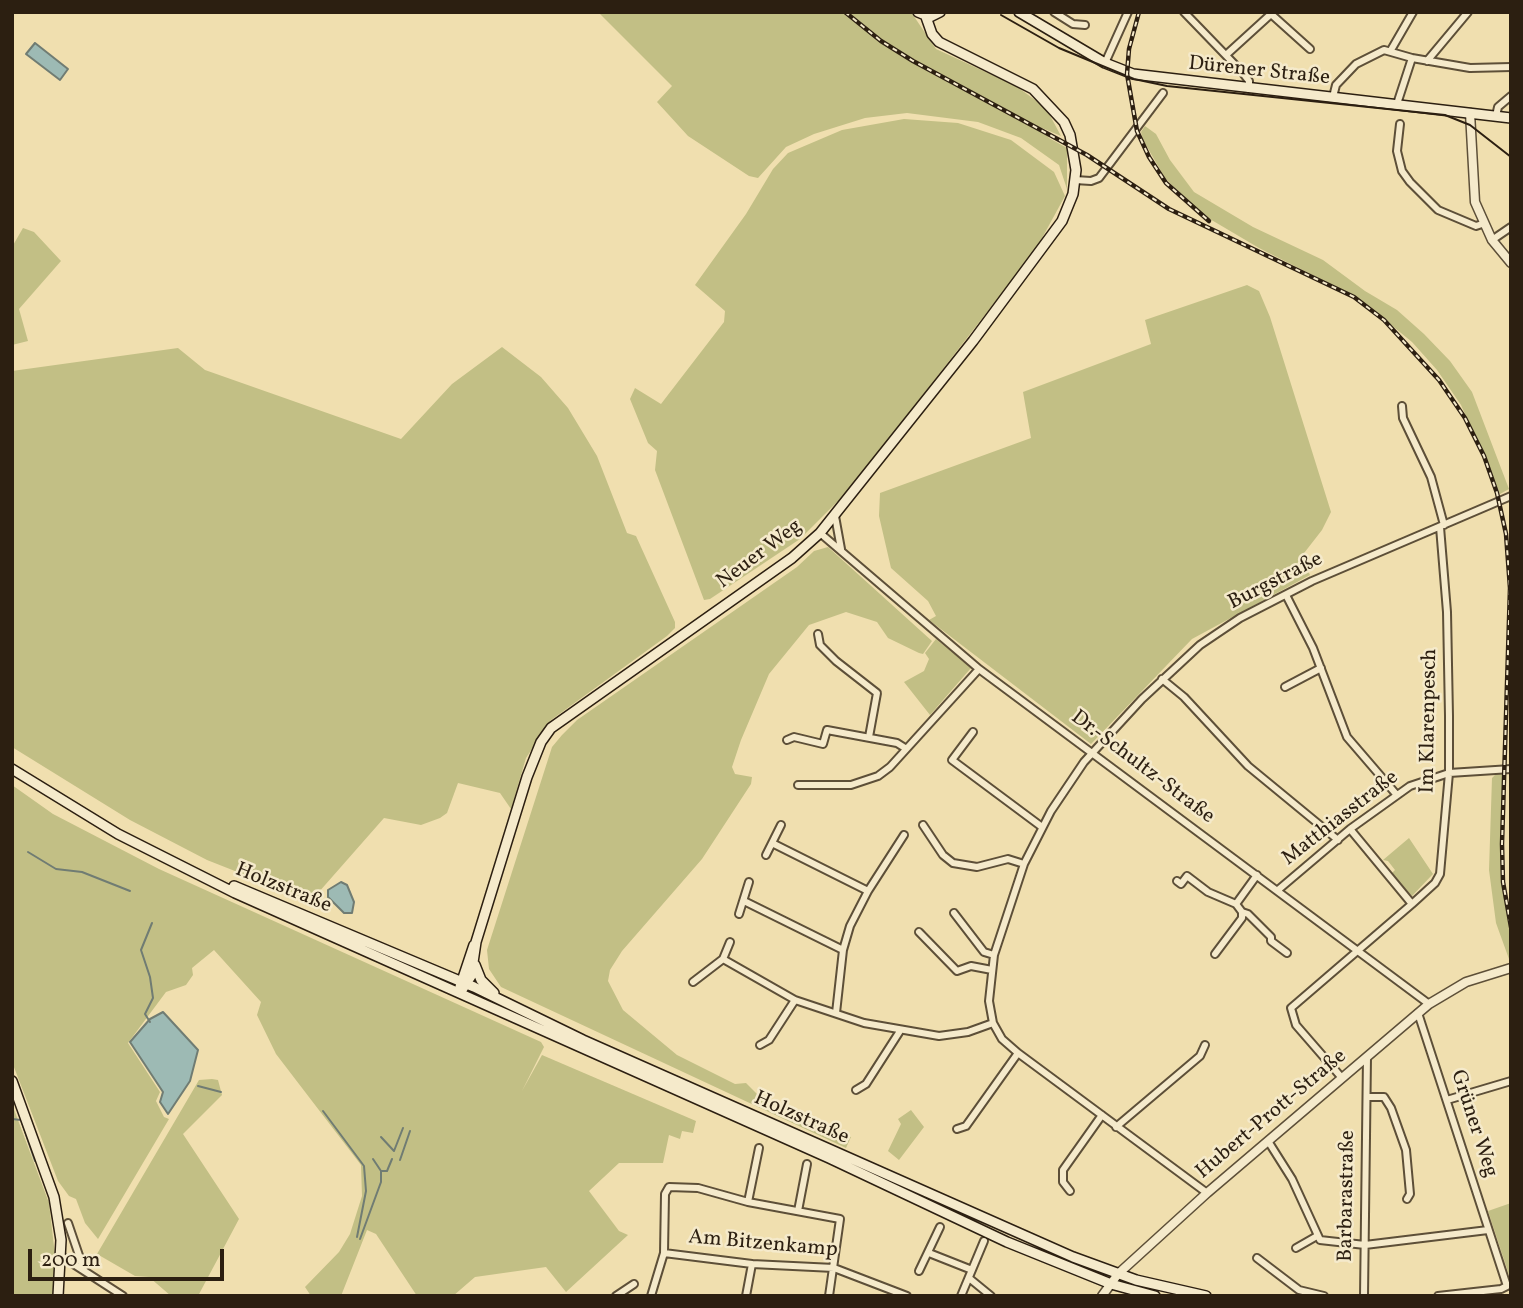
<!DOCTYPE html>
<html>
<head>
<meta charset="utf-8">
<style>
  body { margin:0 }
  #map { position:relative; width:1523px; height:1308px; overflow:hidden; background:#f0dfaf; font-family:Vollkorn,serif }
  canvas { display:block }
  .frame { position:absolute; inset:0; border:14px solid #2c1f11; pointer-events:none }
  .scale { position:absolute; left:28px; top:1249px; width:196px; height:32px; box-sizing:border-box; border:4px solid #2c1f11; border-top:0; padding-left:9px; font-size:21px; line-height:24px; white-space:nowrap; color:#2c1f11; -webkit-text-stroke:5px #f5eacb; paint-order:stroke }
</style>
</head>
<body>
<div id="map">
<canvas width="1523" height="1308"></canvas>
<div class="frame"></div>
<div class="scale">200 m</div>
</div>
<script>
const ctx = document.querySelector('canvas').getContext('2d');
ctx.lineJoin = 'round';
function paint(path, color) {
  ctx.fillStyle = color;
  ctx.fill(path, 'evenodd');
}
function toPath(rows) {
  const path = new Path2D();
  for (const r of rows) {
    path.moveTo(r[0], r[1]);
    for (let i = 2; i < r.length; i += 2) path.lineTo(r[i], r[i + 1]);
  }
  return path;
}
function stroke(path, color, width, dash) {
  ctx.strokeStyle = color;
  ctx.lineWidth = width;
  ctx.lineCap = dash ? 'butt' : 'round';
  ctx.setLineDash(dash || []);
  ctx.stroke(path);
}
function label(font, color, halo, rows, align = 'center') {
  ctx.font = font + ' Vollkorn,serif';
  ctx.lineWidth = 5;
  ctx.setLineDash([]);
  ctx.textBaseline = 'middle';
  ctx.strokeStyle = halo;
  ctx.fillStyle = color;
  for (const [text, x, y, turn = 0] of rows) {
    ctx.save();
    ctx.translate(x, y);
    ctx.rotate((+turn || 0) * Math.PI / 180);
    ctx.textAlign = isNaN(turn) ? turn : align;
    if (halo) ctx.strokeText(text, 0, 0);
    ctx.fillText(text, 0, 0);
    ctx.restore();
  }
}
const green = toPath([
  [598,12,911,12,936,49,1016,86,1046,108,1061,136,1042,128,1049,138,1067,148,1067,189,1059,165,1021,138,978,122,907,113,865,118,814,134,786,147,758,178,749,176,688,136,657,102,672,86],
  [904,119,958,123,1011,140,1054,172,1065,196,1036,249,849,490,800,539,710,599,704,600,655,470,657,451,648,443,630,399,635,388,661,404,724,322,725,311,695,285,746,214,773,169,788,153,842,130],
  [1145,126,1156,134,1170,160,1194,192,1253,227,1323,260,1365,291,1397,310,1424,334,1450,361,1472,392,1509,489,1500,494,1461,405,1437,370,1412,342,1358,298,1259,248,1198,212,1165,178,1143,140,1141,132],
  [23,228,34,232,61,261,19,309,28,341,12,345,12,247],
  [1247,285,1259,291,1270,317,1331,512,1322,530,1301,557,1310,575,1192,639,1091,744,929,620,936,616,928,601,891,568,879,516,880,493,1031,438,1023,392,1151,344,1145,320],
  [502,347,541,377,568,408,597,456,627,533,636,536,675,622,675,628,667,636,551,720,526,758,511,809,500,793,458,783,447,813,440,818,421,825,384,818,311,901,207,860,130,820,12,747,12,371,178,348,205,370,401,439,452,384],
  [828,547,932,641,923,654,919,653,888,638,877,622,846,612,809,625,769,674,741,740,732,767,735,774,752,777,751,784,702,859,622,951,610,970,608,981,623,1010,677,1055,735,1084,746,1083,764,1101,784,1114,851,1137,846,1148,501,987,489,969,487,950,552,747,562,735,577,720,797,567,814,551],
  [936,639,971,668,930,715,904,682,924,671,929,659,925,653],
  [1497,773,1502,773,1502,887,1511,934,1509,959,1496,923,1489,870,1492,778],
  [12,785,53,814,159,869,541,1042,544,1047,522,1091,542,1055,696,1121,693,1133,682,1131,680,1139,669,1135,663,1163,619,1163,589,1191,619,1231,628,1235,566,1292,546,1267,475,1277,453,1296,417,1296,376,1234,367,1230,341,1296,311,1296,305,1287,339,1252,350,1234,362,1196,361,1165,276,1054,257,1015,261,1002,214,950,192,968,193,975,186,985,166,992,128,1043,160,1092,156,1101,164,1117,169,1119,98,1239,85,1223,76,1199,69,1196,58,1181,12,1062],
  [1409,838,1433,874,1412,896,1391,874,1395,870,1388,861,1383,860],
  [212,1079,218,1080,222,1095,183,1134,239,1219,198,1296,171,1296,149,1277,135,1276,97,1254,199,1080],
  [12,1104,49,1203,56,1264,53,1296,12,1296],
  [911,1110,924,1127,899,1160,888,1151,901,1124,898,1119],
  [1511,1203,1511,1281,1488,1211]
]);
const water = toPath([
  [35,43,68,69,60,80,26,54,35,43],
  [341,882,347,885,354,902,352,913,344,913,328,897,328,890,341,882],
  [163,1012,198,1050,190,1081,168,1114,160,1102,163,1092,130,1042,150,1019,163,1012]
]);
const stream = toPath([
  [28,852,56,869,82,872,130,891],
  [150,1022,145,1014,153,998,150,977,141,950,152,923],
  [198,1086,221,1092],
  [323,1111,364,1166,366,1191,357,1237],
  [12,1119,21,1120,35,1161],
  [381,1137,394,1151,403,1128],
  [373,1159,381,1171],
  [400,1160,410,1131],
  [360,1239,381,1182,381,1171,387,1171,392,1159]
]);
const minor = toPath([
  [1054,12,1073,24,1085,25],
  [1184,12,1242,72,1249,81,1249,89],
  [1391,50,1413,12],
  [1226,55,1271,14,1310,49],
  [1427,61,1468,12],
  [1105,63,1128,12],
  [1333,97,1336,85,1356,64,1384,50,1412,58,1470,68,1511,67],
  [1397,104,1412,58],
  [1496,116,1498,107,1511,96],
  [1400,124,1397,151,1402,171,1410,182,1438,210,1476,226,1482,224],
  [1075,180,1091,181,1099,178,1163,93],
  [1492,240,1511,227],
  [1402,406,1403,418,1431,477,1444,525],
  [835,516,841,549],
  [820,533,979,669,1429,1004],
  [1286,595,1313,648,1347,737,1396,794],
  [818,634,820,645,836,661,877,693,869,737],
  [1162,679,1184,697,1248,766,1338,840],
  [1285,687,1321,668],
  [973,732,952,760,1042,827],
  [787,740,794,737,823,744,827,730,897,743,905,748],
  [798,785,851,785,878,776,890,767,979,669],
  [923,825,943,855,953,863,977,867,1008,859,1024,864],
  [1350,829,1412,904],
  [772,843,868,891],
  [766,855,781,825],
  [1177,881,1181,884,1187,876,1208,892,1236,904],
  [1278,890,1350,829,1410,786,1449,773,1511,769],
  [744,901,843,950],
  [1242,912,1248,914,1271,937,1271,941,1287,953],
  [954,913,984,952,994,955],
  [739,914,749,882],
  [919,932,957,971,971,966,992,970],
  [1215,954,1242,918,1242,912,1236,904,1257,875],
  [723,959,795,1000,864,1023,939,1036,968,1032,993,1023],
  [693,982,723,959,730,942],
  [836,1013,843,950,850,926,868,891,904,835],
  [1418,1013,1507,1286,1501,1289,1438,1296],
  [760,1045,769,1040,795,1000],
  [1342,1078,1296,1025,1291,1008,1412,904,1435,883,1440,874,1449,773,1449,716,1447,612,1440,527],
  [856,1090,866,1084,900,1031],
  [1367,1097,1384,1097,1391,1108,1406,1150,1410,1194,1407,1199],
  [1447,1100,1511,1081],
  [1116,1127,1200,1056,1205,1045],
  [957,1129,966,1126,1018,1053],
  [1268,1141,1292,1179,1320,1240,1365,1245,1488,1230],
  [1070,1191,1063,1182,1063,1170,1102,1115],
  [1207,1193,1018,1053,1002,1039,993,1023,989,1001,994,955,1024,864,1051,811,1084,762,1142,699,1200,645,1240,618,1312,581,1511,496],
  [748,1202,759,1148],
  [798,1211,807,1164],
  [68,1223,84,1270],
  [1296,1248,1317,1236],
  [664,1253,665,1194,669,1187,698,1188,748,1202,840,1219,829,1296],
  [929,1253,972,1270],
  [61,1256,123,1296],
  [1257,1258,1299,1290,1324,1296],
  [919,1271,940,1227],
  [969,1278,991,1296],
  [616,1296,634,1284],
  [651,1296,664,1253,752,1264,834,1268,907,1296],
  [746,1296,752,1264],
  [961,1296,984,1241],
  [1364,1296,1367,1057]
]);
const tertiary = toPath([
  [1470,113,1475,202,1492,240,1511,263],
  [1102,1296,1118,1274,1207,1193,1429,1004,1466,982,1511,968]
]);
const secondary = toPath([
  [918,12,930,17,940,12],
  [1019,12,1105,63,1133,74,1511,118],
  [12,769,118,834,235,893,829,1158,1007,1242,1111,1284,1155,1296],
  [234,886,474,987,583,1040,1073,1257,1136,1280,1206,1296],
  [475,965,481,980,494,993],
  [460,987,474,945],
  [460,993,471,976,476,942,527,777,541,742,551,728,792,558,820,533,973,341,1062,221,1073,194,1076,170,1070,135,1064,122,1033,89,939,42,932,34,926,17],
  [12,1081,54,1197,61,1240,58,1296]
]);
const tram = toPath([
  [1001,15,1059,48,1134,79,1167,86,1445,115,1470,125,1511,157]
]);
const rail = toPath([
  [845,12,881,41,913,61,1087,155,1169,209,1354,297,1384,320,1439,380,1465,418,1484,456,1497,493,1506,534,1510,588,1502,844,1503,882,1511,927],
  [1139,12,1129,49,1127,74,1137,131,1149,157,1166,183,1209,221]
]);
const streetNames = [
  ["Dürener Straße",1259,72,6],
  ["Neuer Weg",760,555,-37],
  ["Burgstraße",1276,582,-27],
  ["Im Klarenpesch",1430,721,-89],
  ["Dr.-Schultz-Straße",1142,768,37],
  ["Matthiasstraße",1341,819,-38],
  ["Holzstraße",283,889,22],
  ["Hubert-Prott-Straße",1272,1115,-40],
  ["Holzstraße",801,1119,24],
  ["Grüner Weg",1473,1124,72],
  ["Barbarastraße",1348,1196,-89],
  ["Am Bitzenkamp",763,1245,5]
];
paint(green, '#c2bf85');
paint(water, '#9dbab4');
stroke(water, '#707c73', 2);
stroke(stream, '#707c73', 2);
stroke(minor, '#5d4f38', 10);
stroke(tertiary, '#5d4f38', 11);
stroke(secondary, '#2c1f11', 12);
stroke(minor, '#f5eacb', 6);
stroke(tertiary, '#f5eacb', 8);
stroke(secondary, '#f5eacb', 9);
stroke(tram, '#2c1f11', 2);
stroke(rail, '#2c1f11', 4.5);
stroke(rail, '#f5eacb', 2, [5]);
label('21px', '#2c1f11', '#f5eacb', streetNames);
</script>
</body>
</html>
